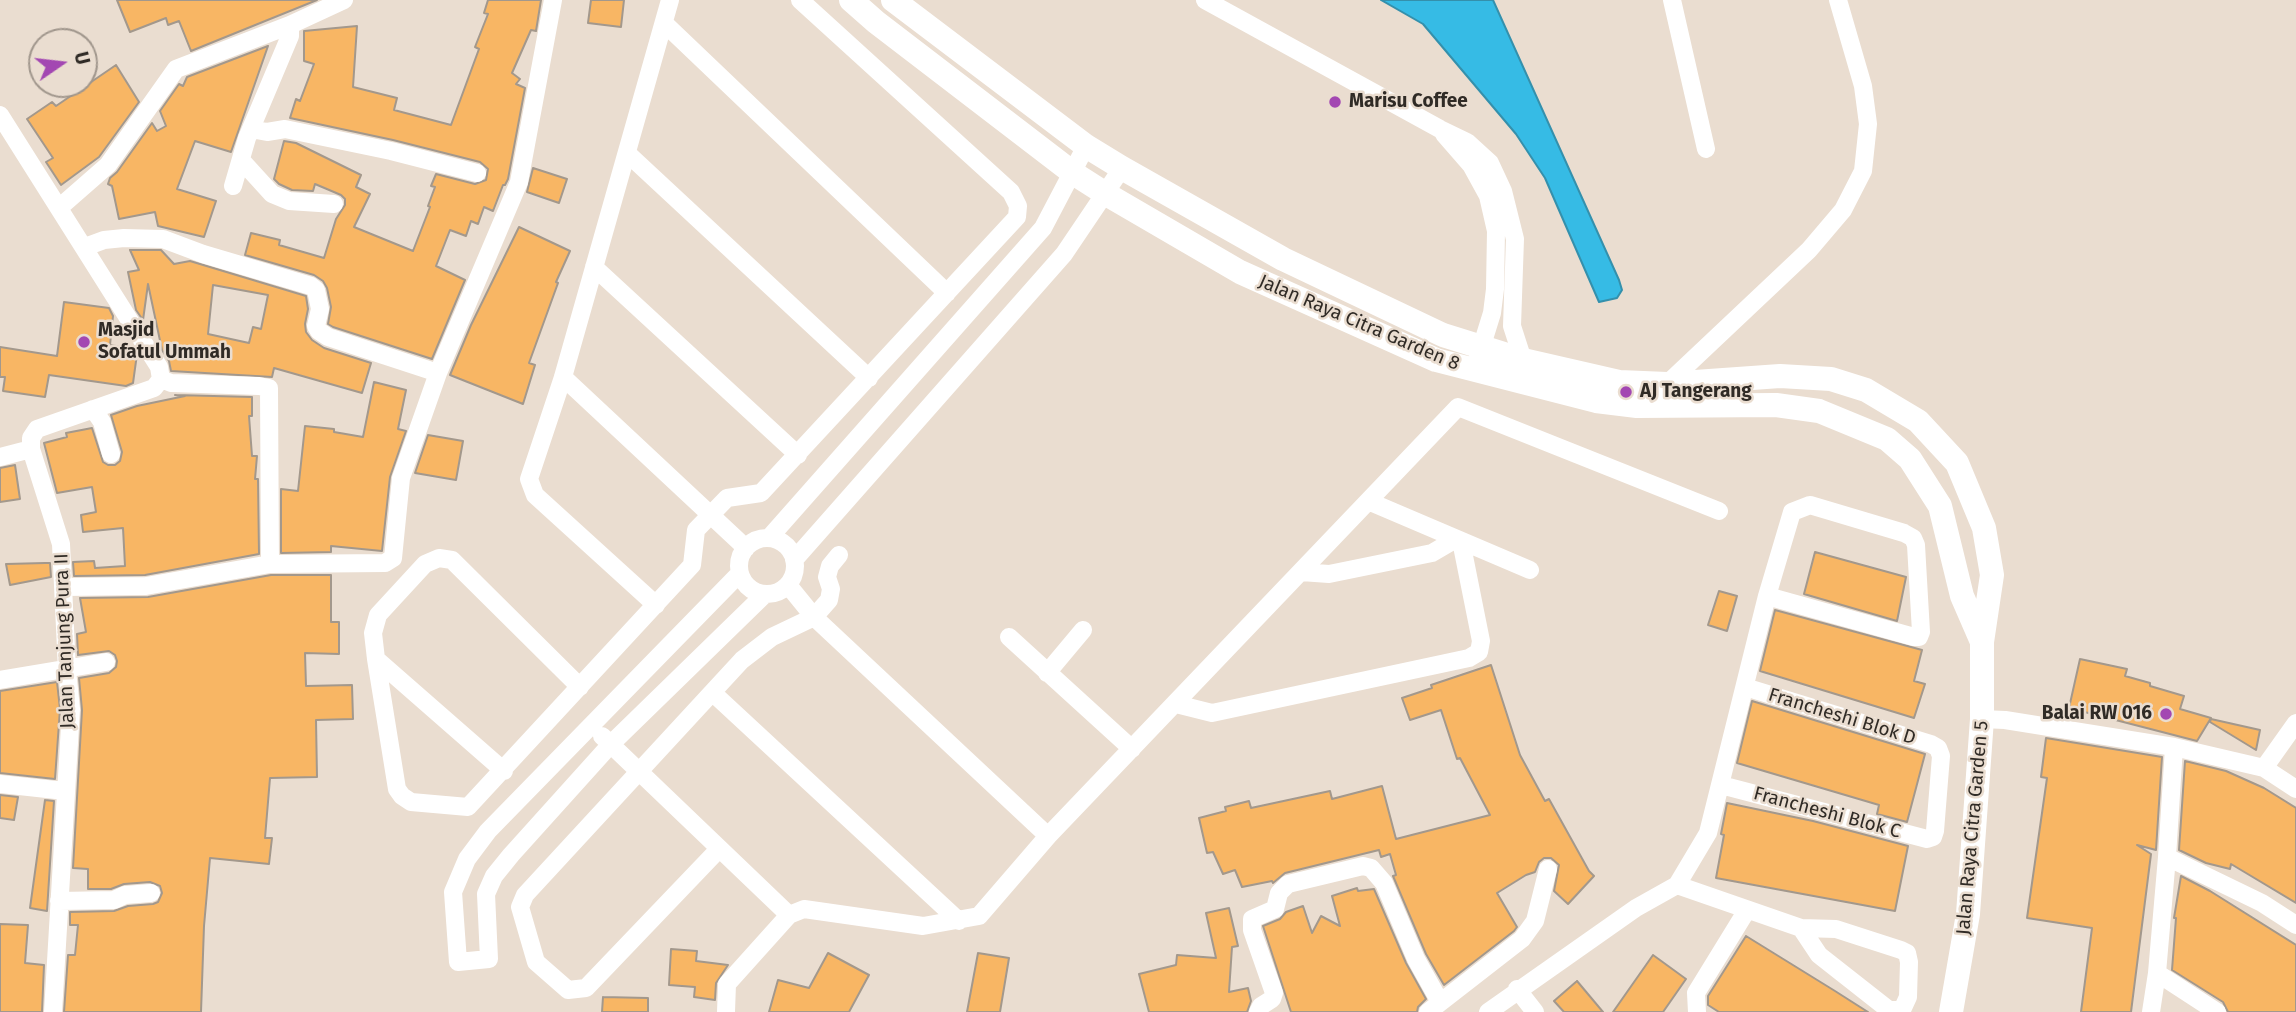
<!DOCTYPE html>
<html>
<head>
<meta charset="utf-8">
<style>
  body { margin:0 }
  #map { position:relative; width:2296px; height:1012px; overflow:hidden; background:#eaddd0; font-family:"Fira Sans",sans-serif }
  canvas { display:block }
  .north { position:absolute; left:28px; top:28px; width:70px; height:70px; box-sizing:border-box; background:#eaddd0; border:2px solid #a0968c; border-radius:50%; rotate:76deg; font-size:19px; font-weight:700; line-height:28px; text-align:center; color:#302b26 }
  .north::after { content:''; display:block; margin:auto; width:24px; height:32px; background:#a347b2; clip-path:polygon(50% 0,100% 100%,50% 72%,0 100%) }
</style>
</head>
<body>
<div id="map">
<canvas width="2296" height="1012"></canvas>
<div class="north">U</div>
</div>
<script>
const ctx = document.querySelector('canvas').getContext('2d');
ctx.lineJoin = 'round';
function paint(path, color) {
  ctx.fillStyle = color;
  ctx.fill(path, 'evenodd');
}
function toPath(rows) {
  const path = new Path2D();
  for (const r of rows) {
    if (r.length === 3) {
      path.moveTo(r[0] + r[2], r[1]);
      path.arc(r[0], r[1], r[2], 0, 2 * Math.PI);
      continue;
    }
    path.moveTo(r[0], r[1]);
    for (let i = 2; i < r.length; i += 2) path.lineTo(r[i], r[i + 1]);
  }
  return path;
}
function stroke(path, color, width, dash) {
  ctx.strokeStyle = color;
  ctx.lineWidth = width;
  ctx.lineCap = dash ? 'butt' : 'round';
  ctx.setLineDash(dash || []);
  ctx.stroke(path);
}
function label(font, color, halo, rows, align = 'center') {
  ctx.font = font + ' "Fira Sans",sans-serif';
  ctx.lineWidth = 5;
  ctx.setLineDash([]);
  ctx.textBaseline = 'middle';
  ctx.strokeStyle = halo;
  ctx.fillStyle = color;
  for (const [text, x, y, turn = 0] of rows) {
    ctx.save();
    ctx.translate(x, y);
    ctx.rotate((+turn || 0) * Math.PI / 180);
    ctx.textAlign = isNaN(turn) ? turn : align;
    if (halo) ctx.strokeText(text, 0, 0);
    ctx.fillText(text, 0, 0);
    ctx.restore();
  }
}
const water = toPath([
  [1381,0,1493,0,1619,280,1622,290,1617,298,1599,302,1545,178,1516,134,1423,24,1381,0]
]);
const building = toPath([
  [117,0,317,0,191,51,179,21,168,25,166,18,130,32,117,0],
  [488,0,541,0,536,31,531,30,512,73,520,79,516,84,525,88,508,179,505,185,503,185,493,211,484,207,478,224,471,221,466,236,450,230,436,266,465,280,432,359,333,327,328,324,331,307,327,288,323,281,314,275,245,255,251,233,280,240,279,245,324,258,336,219,345,205,345,199,341,195,315,184,313,191,292,190,279,184,274,179,284,141,296,143,361,175,356,187,370,194,354,227,413,251,430,207,428,206,435,187,431,186,436,174,475,184,486,180,488,169,480,162,393,140,290,118,296,99,300,101,314,64,304,61,304,31,357,26,353,87,397,98,394,110,451,125,479,49,475,47,488,14,484,13,488,0],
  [591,0,624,0,621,27,588,23,591,0],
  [268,46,231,152,195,141,177,189,216,201,204,237,158,226,155,212,119,219,112,186,108,184,110,178,117,172,152,123,157,131,166,126,160,111,179,84,183,86,187,77,268,46],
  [116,65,139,102,99,157,61,185,46,162,53,158,27,119,52,102,56,106,116,65],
  [533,168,567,179,559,203,527,192,533,168],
  [519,227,570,251,556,282,558,283,529,363,535,365,523,404,450,375,471,325,519,227],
  [130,250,161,250,174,264,190,261,306,296,308,309,305,324,306,332,312,340,324,348,371,363,362,393,274,368,272,377,171,371,169,361,162,350,148,284,143,320,136,310,128,272,139,270,130,250],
  [213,285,268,295,261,329,253,327,249,343,208,334,213,285],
  [64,302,109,308,113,316,110,345,134,349,137,354,133,383,126,386,49,375,45,397,3,391,5,377,0,377,0,347,57,356,64,302],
  [374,382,406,390,398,429,406,431,390,477,382,551,331,546,331,552,281,553,281,489,298,491,305,426,334,429,334,432,363,437,374,382],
  [175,395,252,397,252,416,249,416,252,456,257,456,255,479,258,479,259,554,145,575,74,576,73,562,94,561,95,568,125,566,123,528,83,532,81,515,96,512,92,487,57,493,44,443,67,437,66,433,92,428,103,462,108,465,115,465,120,461,122,452,111,415,137,406,185,396,175,395],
  [428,435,463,441,456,480,415,473,428,435],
  [15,465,20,499,0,502,0,468,15,465],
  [1815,552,1906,577,1897,621,1804,594,1815,552],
  [45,563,50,563,51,577,10,585,6,564,45,563],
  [271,575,331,575,331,622,339,622,339,654,305,653,306,686,352,685,353,719,316,720,317,777,270,778,265,838,272,838,269,864,210,858,204,926,201,1012,64,1012,68,955,75,955,78,925,70,925,70,912,114,911,128,906,153,904,158,902,162,893,160,886,150,882,124,884,111,889,88,889,88,869,73,868,82,710,79,678,109,673,116,667,117,661,115,655,109,651,78,655,77,634,86,632,80,598,148,597,271,575],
  [1719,591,1737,596,1727,631,1708,625,1719,591],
  [1775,610,1922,650,1914,681,1925,684,1914,718,1760,671,1775,610],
  [2080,659,2127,669,2125,676,2150,683,2150,686,2184,696,2180,709,2211,718,2197,741,2069,708,2080,659],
  [1491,665,1520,755,1545,801,1549,799,1589,871,1594,876,1568,904,1554,891,1559,865,1551,858,1544,858,1539,862,1535,872,1526,875,1497,893,1517,927,1514,931,1444,985,1426,954,1393,876,1396,875,1390,854,1381,857,1379,850,1285,873,1273,883,1272,881,1242,887,1235,870,1223,874,1213,852,1207,853,1199,818,1226,811,1225,807,1249,801,1251,808,1330,791,1332,799,1382,786,1396,839,1490,815,1460,758,1457,759,1441,710,1410,720,1402,698,1432,688,1431,685,1491,665],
  [57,682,60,709,55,779,0,773,0,691,57,682],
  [1752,701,1925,754,1907,822,1877,814,1879,805,1737,763,1752,701],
  [2211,719,2260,730,2256,750,2210,722,2211,719],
  [2046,738,2162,757,2156,850,2137,845,2151,854,2131,1012,2081,1012,2092,928,2027,918,2047,778,2041,777,2046,738],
  [2185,761,2226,771,2264,788,2296,808,2296,903,2231,864,2230,869,2206,863,2179,850,2185,761],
  [0,795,18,797,14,820,0,818,0,795],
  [45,800,54,801,47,911,30,908,45,800],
  [1727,803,1813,821,1908,846,1895,911,1716,878,1724,835,1721,834,1727,803],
  [2181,876,2210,891,2296,945,2296,1012,2228,1012,2223,1002,2172,970,2176,918,2174,918,2181,876],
  [1357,888,1358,891,1374,889,1406,963,1426,999,1418,1007,1417,1012,1291,1012,1263,926,1280,919,1286,912,1303,906,1312,933,1321,916,1340,926,1332,896,1357,888],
  [1229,908,1238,946,1232,947,1229,992,1248,988,1251,1001,1247,1012,1149,1012,1139,974,1176,965,1177,955,1216,958,1206,913,1229,908],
  [0,924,28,925,25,963,44,965,42,1012,0,1012,0,924],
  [1746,936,1835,991,1868,1012,1719,1012,1708,1005,1708,996,1746,936],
  [671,949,697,951,696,961,728,965,716,983,715,1000,694,997,695,987,669,985,671,949],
  [828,953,869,975,849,1012,769,1012,778,980,809,988,828,953],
  [978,953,1009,958,1000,1012,967,1012,978,953],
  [1653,955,1686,979,1663,1012,1613,1012,1653,955],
  [1577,981,1603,1012,1564,1012,1554,1001,1577,981],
  [603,997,648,998,648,1012,602,1012,603,997]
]);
const street = toPath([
  [1205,0,1440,129,1467,142,1490,163,1503,191,1515,239,1512,326,1523,360],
  [1672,0,1706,149],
  [664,23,947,293],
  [0,115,159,367,161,379,154,388,37,429,31,438,31,449,61,544,67,670,71,709,53,1012],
  [251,129,267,132,285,129,391,151,477,173],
  [1444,134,1471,165,1488,196,1496,231,1495,289,1492,313,1478,358],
  [627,153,869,378],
  [242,161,272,194,289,201,334,204],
  [233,186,247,138,290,36,290,25],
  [60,207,108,165,176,69,290,25,344,0],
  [85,247,104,240,124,238,163,239,203,254,311,286,316,290,320,309,316,326,319,331,328,337,438,373],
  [594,267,798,455],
  [563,377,746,548],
  [161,379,171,383,259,386,269,388,270,564],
  [1666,388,1667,384,1809,250,1843,210,1863,171,1868,124,1863,86,1838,0],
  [93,409,102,422,111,454],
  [0,457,31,449],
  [1368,501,1530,570],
  [769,538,1043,228,1086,146],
  [767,566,28],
  [794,560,1064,254,1122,168],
  [1301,572,1329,574,1432,553,1456,539],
  [740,573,488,831,467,859,453,892,458,962,489,959,486,894,494,876,511,855,611,744,765,594],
  [788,585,814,617,1048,836],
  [64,587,146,586,270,564,385,563,393,558,401,478,438,373,519,182,553,0],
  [656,605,535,495,529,479,563,377,670,0],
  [1009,637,1132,749],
  [376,659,397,789,402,796,411,802,468,807,692,565,696,530,727,498,761,493,1017,217,1018,206,1011,192,800,0],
  [1047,673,1083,630],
  [0,680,106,662],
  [713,693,959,921],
  [1176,704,1212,713,1469,658,1479,652,1481,641,1461,541],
  [1982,719,2005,720,2174,747,2264,768,2296,789],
  [602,736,789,915],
  [2264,768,2296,723],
  [504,771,376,659,373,633,378,615,425,564,439,558,452,560,580,687],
  [0,784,65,791],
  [1721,785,1927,839,1933,837,1935,831,1941,756,1938,748,1931,744,1745,687],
  [719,849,586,988,568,990,536,962,520,907,525,895,742,660,772,637,814,617,829,600,831,589,827,577,830,566,839,555],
  [2167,857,2262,903,2296,925],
  [1677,885,1801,928,1836,929,1901,950,1907,953,1909,962,1908,997,1902,1010],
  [59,901,114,900,125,895,151,893],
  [1801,928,1819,955,1889,1010,1902,1010],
  [2157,973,2217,1012],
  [1517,989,1535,1012],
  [726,1012,727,984,789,915,804,909,923,926,979,916,1048,836,1458,407,1719,511],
  [1258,1012,1261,1006,1272,999,1274,993,1252,930,1252,919,1275,909,1279,893,1288,884,1363,866,1371,868,1384,883,1416,959,1440,1002],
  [1428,1012,1522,939,1535,921,1548,869],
  [1488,1012,1636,908,1677,885,1708,833,1767,596,1792,512,1810,505,1904,533,1913,538,1916,545,1921,632,1919,637,1914,637,1767,596],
  [1697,1012,1696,993,1747,910],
  [2151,1012,2157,973,2167,857,2174,747]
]);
const secondary = toPath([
  [851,0,876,22,1073,173,1106,194,1240,272,1436,360,1596,401,1637,406,1776,405,1819,411,1887,439,1910,459,1940,506,1962,596,1982,642],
  [893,0,1086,146,1122,168,1283,259,1443,335,1523,360,1619,382,1667,384,1780,376,1831,379,1866,390,1918,421,1957,463,1984,528,1992,575,1982,642,1982,719,1968,914,1951,1012]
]);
const markers = [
  [1335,102,7,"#a347b2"],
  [84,342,7,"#a347b2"],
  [1626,392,7,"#a347b2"],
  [2166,714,7,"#a347b2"]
];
const poiNames = [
  ["Marisu Coffee",1349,102],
  ["Masjid",98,331],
  ["Sofatul Ummah",98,353],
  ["AJ Tangerang",1640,392],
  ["Balai RW 016",2152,714,"right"]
];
const streetNames = [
  ["Jalan Raya Citra Garden 8",1359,323,23],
  ["Jalan Tanjung Pura II",65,641,-92],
  ["Francheshi Blok D",1842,717,17],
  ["Francheshi Blok C",1827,813,15],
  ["Jalan Raya Citra Garden 5",1973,828,-85]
];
paint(water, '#36bbe5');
stroke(water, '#3490ac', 2);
paint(building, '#f8b664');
stroke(building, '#a3988c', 2);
stroke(street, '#fff', 18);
stroke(secondary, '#fff', 24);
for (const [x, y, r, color] of markers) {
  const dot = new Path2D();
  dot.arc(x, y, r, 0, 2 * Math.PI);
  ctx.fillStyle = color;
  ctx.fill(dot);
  stroke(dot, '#eaddd0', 2.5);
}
label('bold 19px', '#302b26', '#eaddd0', poiNames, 'left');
label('19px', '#302b26', '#eaddd0', streetNames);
</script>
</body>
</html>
